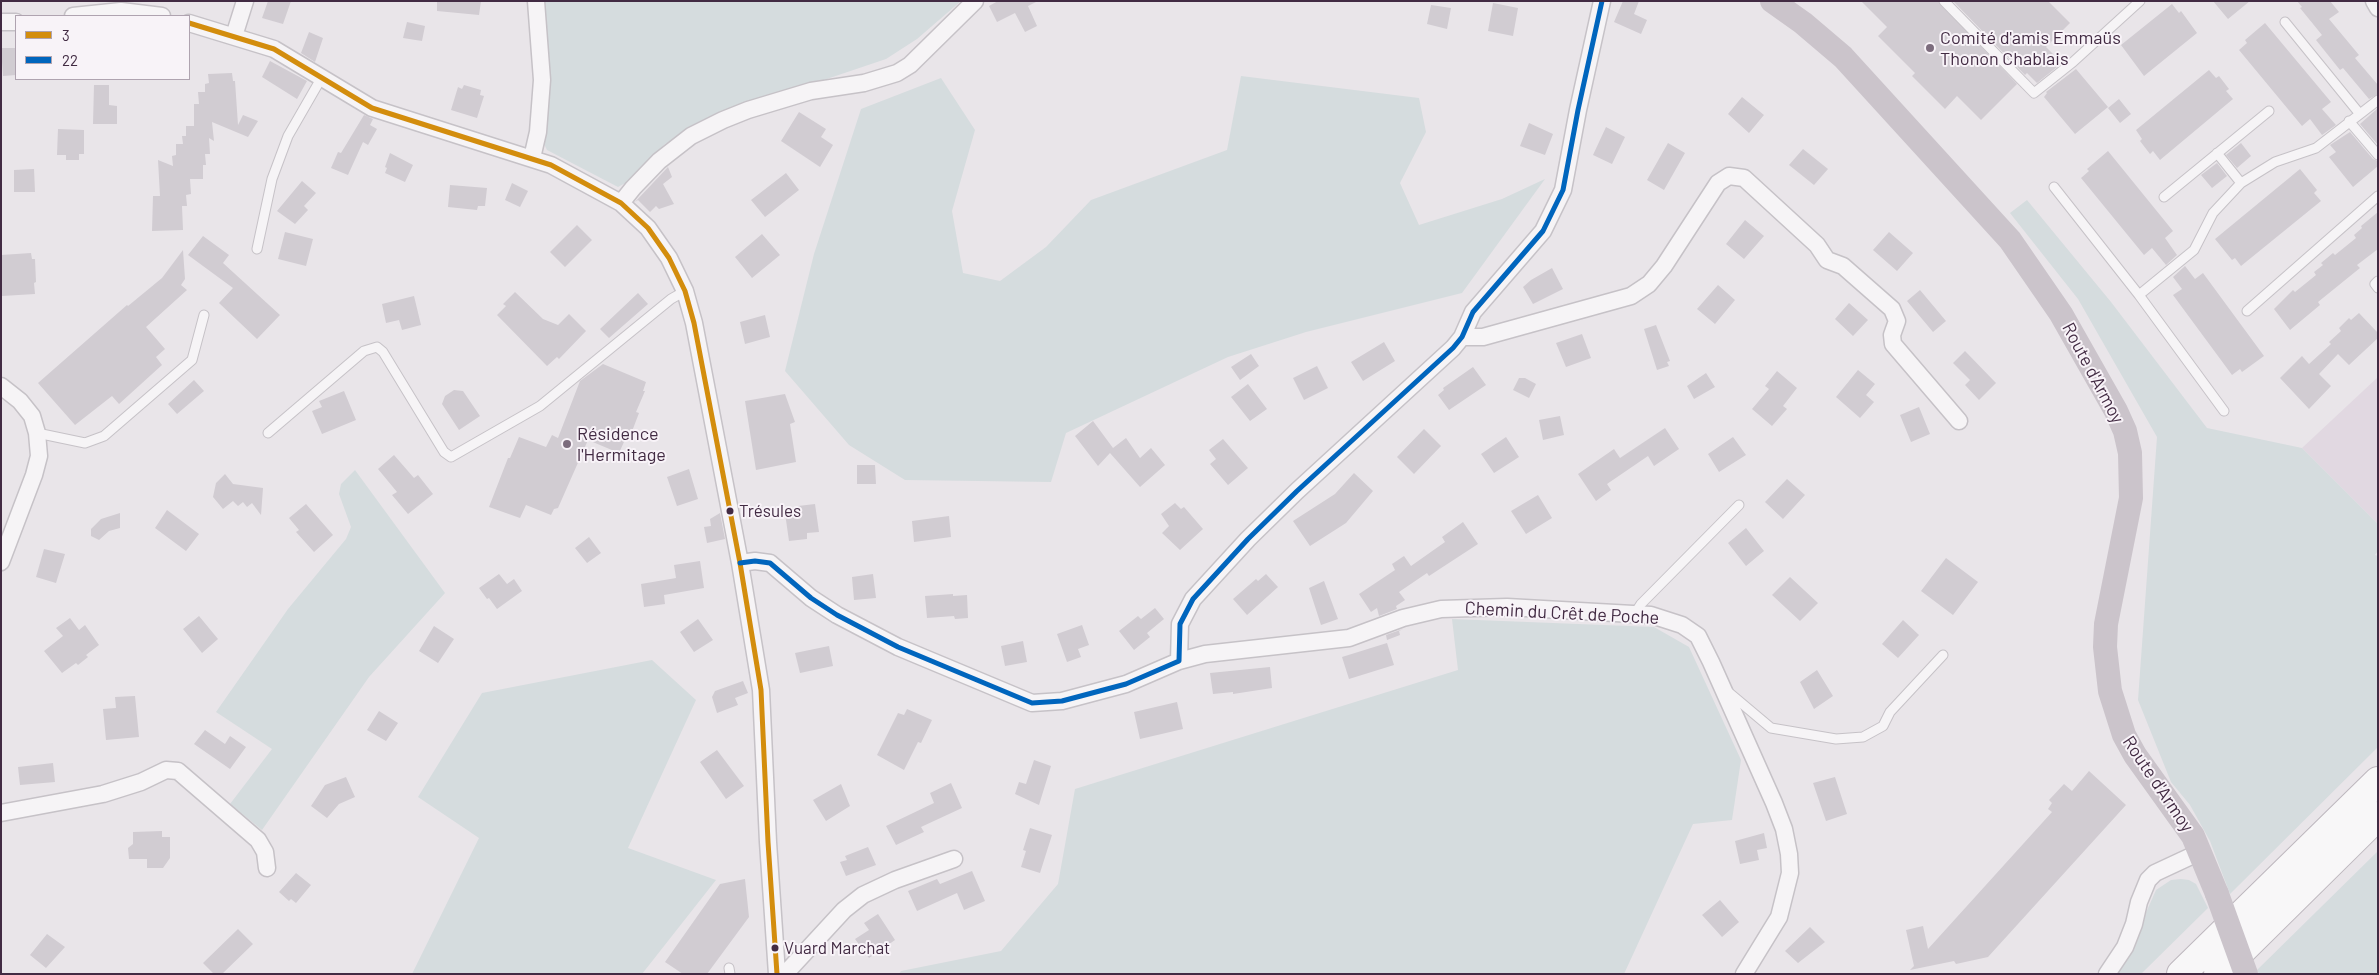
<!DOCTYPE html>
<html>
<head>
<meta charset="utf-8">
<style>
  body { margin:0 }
  #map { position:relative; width:2379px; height:975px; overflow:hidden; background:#e9e5e9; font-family:Barlow,sans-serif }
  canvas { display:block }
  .frame { position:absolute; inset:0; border:2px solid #422b43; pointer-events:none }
  .legend { position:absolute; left:15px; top:15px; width:175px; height:65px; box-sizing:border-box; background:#f8f3f8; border:1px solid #afa3b0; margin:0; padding:6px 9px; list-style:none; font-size:15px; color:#422b43 }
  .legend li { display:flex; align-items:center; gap:10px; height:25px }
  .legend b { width:25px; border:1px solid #afa3b0 }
</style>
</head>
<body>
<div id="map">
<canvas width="2379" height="975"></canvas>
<div class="frame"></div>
<ul class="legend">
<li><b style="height:6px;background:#d38d0d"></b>3</li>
<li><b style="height:6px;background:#0065bd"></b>22</li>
</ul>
</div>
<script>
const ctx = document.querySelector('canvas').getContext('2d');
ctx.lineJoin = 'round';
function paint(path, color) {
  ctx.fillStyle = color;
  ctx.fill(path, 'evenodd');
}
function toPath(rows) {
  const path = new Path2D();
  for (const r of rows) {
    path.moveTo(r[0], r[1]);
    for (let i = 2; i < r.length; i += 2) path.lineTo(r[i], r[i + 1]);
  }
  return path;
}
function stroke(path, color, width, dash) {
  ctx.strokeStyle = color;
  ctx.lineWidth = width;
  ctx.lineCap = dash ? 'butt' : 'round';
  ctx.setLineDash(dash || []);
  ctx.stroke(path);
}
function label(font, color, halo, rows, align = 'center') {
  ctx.font = font + ' Barlow,sans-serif';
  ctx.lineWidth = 4;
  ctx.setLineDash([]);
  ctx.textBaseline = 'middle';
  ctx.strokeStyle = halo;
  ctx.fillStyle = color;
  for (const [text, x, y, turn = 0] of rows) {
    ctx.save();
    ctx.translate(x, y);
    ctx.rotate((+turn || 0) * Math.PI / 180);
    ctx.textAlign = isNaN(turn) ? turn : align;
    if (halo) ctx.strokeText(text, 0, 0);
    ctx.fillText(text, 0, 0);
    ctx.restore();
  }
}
const built = toPath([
  [2378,377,2378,524,2302,448]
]);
const green = toPath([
  [542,1,961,1,917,39,886,59,708,119,665,144,631,180,618,187,547,150,543,142],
  [1241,76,1419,98,1426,132,1400,183,1419,225,1502,199,1545,179,1462,293,1306,332,1228,357,1066,433,1051,482,905,480,849,445,785,371,814,254,861,109,941,78,975,130,952,211,963,273,1000,281,1046,247,1091,200,1227,150],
  [2027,200,2111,302,2207,428,2302,448,2378,524,2378,551,2375,555,2378,556,2378,747,2230,894,2210,841,2190,805,2171,782,2138,700,2157,437,2078,299,2010,213],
  [355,470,445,593,369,677,262,830,230,804,272,749,216,712,288,609,346,539,351,527,339,494,341,484],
  [1452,619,1654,627,1689,647,1741,760,1732,820,1693,824,1624,974,899,974,901,971,1001,951,1058,884,1075,789,1458,670],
  [652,660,696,700,628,848,716,880,642,974,412,974,479,838,418,797,482,693],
  [2378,851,2378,974,2259,974,2257,970],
  [2181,879,2189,880,2196,884,2208,908,2141,974,2113,974,2133,942,2156,890,2171,880]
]);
const building = toPath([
  [268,1,291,1,283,24,262,18],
  [437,1,481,1,479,15,437,11],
  [998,1,1038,1,1028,6,1037,26,1025,32,1015,13,997,22,989,6],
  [1623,1,1639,1,1634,14,1647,20,1641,34,1614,22],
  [1861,1,1938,1,2017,84,1981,120,1957,96,1945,109,1912,76,1915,73,1878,36,1887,27],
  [1953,1,2048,1,2070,23,2046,47,2062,63,2037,83,2027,73,2025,75],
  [2213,1,2250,1,2228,19],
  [2297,1,2330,1,2339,12,2329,19,2359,55,2355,58,2378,85,2378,94,2369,99,2343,68,2340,70,2316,40,2322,35,2300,8,2302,7],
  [1493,3,1518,8,1513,36,1488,31],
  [2172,4,2179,13,2181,11,2197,33,2144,76,2121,45],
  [1431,5,1451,8,1447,29,1427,24],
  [407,22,425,26,422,41,403,38],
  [2265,23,2331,102,2322,109,2336,125,2322,135,2310,119,2302,126,2239,50,2247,43,2245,40],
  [309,32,323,38,315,62,301,53],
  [1,48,16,48,16,75,3,76],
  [270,61,307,81,297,99,262,77],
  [2076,69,2108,107,2075,134,2044,97,2047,93,2046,92],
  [2209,70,2216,78,2219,76,2229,89,2226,91,2233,99,2160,160,2153,151,2150,154,2140,141,2142,139,2136,130],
  [232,73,233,81,235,81,238,125,243,115,258,121,248,137,212,122,214,141,209,138,210,154,205,154,206,165,203,165,203,179,190,179,191,194,186,195,187,206,182,206,183,230,152,231,153,196,160,196,158,160,173,166,172,156,176,155,176,144,183,144,182,136,186,136,186,126,194,126,194,104,199,104,198,92,205,92,205,84,209,83,208,74],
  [94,85,109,85,109,105,117,106,117,124,93,124],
  [464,85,481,90,480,95,484,96,477,118,451,110,458,87,462,89],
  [1742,97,1764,115,1749,133,1728,114],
  [2119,99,2131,114,2120,123,2108,108],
  [2378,108,2378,145,2360,124],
  [799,112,826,129,821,137,833,145,820,167,781,141],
  [364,115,373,119,370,125,377,129,368,145,363,142,348,175,331,168,338,152,341,153],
  [1529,123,1553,134,1545,155,1520,146],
  [1606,127,1625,137,1612,164,1593,155],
  [58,129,84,130,84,154,79,154,79,160,66,160,66,155,57,155],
  [2350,132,2373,159,2378,161,2378,166,2353,187,2329,157,2336,152,2330,145],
  [1668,143,1685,153,1664,190,1647,180],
  [2241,143,2251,156,2237,168,2226,155],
  [1803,149,1828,169,1814,185,1789,165],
  [2108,151,2173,231,2165,238,2177,255,2166,265,2152,248,2144,255,2081,178,2089,171,2087,169],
  [390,153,413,165,405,182,385,173,387,168,385,167],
  [2217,163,2227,176,2212,188,2201,175],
  [668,167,672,177,663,184,674,204,659,209,656,206,650,212,638,200,635,202],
  [34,169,35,192,14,192,14,170],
  [2300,169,2317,190,2314,193,2321,201,2241,266,2235,258,2232,260,2215,239],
  [786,173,799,190,765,217,751,200],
  [302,181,316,193,304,206,308,210,295,224,277,211],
  [512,183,528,191,520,207,505,200],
  [450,185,487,188,485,206,478,206,477,210,448,207],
  [2378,212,2378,249,2357,265,2360,268,2318,302,2320,305,2290,330,2274,309,2293,290,2295,292,2316,275,2314,272,2323,265,2321,263,2333,253,2335,255,2356,238,2354,235,2362,228,2361,226],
  [1745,220,1764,236,1744,259,1726,244],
  [577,225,592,240,565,267,550,252],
  [285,232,313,239,306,266,278,259],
  [1889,232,1913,253,1897,271,1873,250],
  [762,234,780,255,752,278,735,257],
  [203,236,229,255,223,263,280,315,257,339,219,303,233,288,188,255],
  [183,250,185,279,181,285,187,290,146,327,165,349,156,357,162,365,119,404,112,396,75,425,38,383,127,305,128,306,162,278],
  [31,253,32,259,35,259,36,282,34,283,35,294,2,296,1,255],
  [2185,266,2195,279,2203,273,2264,356,2242,372,2240,369,2232,375,2173,295,2182,289,2173,277],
  [1552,268,1563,289,1533,304,1523,287,1531,280],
  [1718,285,1735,300,1715,324,1697,309],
  [1920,290,1946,321,1933,332,1907,301],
  [515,292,543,319,558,325,569,314,586,331,559,359,557,357,547,366,497,315,506,306,503,304],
  [638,293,648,304,609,338,600,329],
  [414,296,421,325,402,330,399,320,386,323,382,304],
  [1849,303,1868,320,1853,336,1835,319],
  [2359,313,2378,333,2378,338,2349,365,2338,354,2319,374,2331,386,2309,409,2280,378,2302,356,2309,364,2331,344,2329,342,2341,331,2339,328,2349,318,2351,320],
  [765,315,770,337,745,344,740,322],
  [1656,325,1670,361,1667,362,1669,366,1657,370,1644,329],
  [1582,334,1591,358,1566,367,1556,343],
  [1384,342,1395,361,1363,381,1351,362],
  [1965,351,1996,383,1979,400,1965,385,1970,380,1953,363],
  [1251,354,1259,366,1240,380,1231,367],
  [603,364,646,382,643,391,645,391,636,412,639,413,631,434,628,433,619,453,588,440,558,508,554,509,551,515,526,505,520,518,489,507,508,458,510,458,519,437,546,447,552,435,558,438,580,381],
  [1317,366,1328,388,1304,400,1293,378],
  [1473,367,1486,385,1449,410,1438,395,1444,390,1443,388],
  [1858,370,1875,384,1866,395,1874,402,1860,418,1836,397],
  [1777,371,1797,388,1783,406,1787,409,1772,426,1752,409,1769,389,1765,386],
  [1706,373,1715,387,1694,399,1687,386],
  [1519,378,1525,378,1536,384,1529,398,1513,390],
  [194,380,204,391,177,414,168,404],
  [1248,384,1267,409,1250,421,1231,397],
  [454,390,463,391,480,416,459,430,442,404,445,396],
  [344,391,356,420,322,434,312,411,322,407,319,401],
  [785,394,795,422,790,424,796,462,756,470,745,401],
  [1919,407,1930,434,1911,442,1900,415],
  [1560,416,1564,435,1543,440,1539,420],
  [1093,421,1113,448,1126,438,1140,458,1151,448,1165,465,1140,487,1110,453,1098,466,1075,436],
  [1665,428,1679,449,1654,466,1648,456,1607,484,1611,490,1596,501,1578,474,1614,449,1620,458],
  [1424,429,1441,446,1414,474,1397,457],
  [1506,437,1519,457,1494,473,1481,454],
  [1733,437,1746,455,1719,472,1708,454],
  [1223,439,1248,468,1228,485,1210,464,1216,459,1209,450],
  [394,455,414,478,418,475,433,494,408,514,392,495,397,492,378,469],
  [857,465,875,465,876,484,857,484],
  [689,469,698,499,677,506,667,477],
  [1354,473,1373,491,1346,523,1310,546,1293,521,1335,494],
  [225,474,233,484,263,488,261,515,252,503,247,507,243,502,238,506,233,501,223,509,213,497,216,483],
  [1787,479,1805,495,1783,519,1765,502],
  [1538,495,1552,518,1526,534,1511,511],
  [1175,503,1181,509,1184,507,1203,529,1180,550,1162,533,1169,526,1161,514],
  [306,504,333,535,314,552,296,532,299,530,289,518],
  [815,504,819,532,807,533,807,539,789,541,785,513,798,512,798,506],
  [167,510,199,534,186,551,155,528],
  [120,513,120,528,109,531,99,540,91,536,91,529,101,519],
  [720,513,725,539,707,543,704,527,711,526,710,519],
  [949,516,951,537,914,542,912,521],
  [1463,522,1478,544,1429,576,1427,573,1399,592,1405,600,1396,606,1397,609,1379,616,1377,608,1371,612,1359,594,1395,570,1392,564,1404,556,1411,566,1445,542,1442,537],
  [1746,528,1764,551,1746,566,1728,543],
  [589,537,601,553,587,563,575,548],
  [44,549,65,554,56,583,36,577],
  [1946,558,1978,582,1953,615,1921,591],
  [700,561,704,588,664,595,665,604,644,607,641,584,676,578,674,565],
  [499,574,507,584,514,579,522,591,497,609,489,598,487,599,479,588],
  [873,574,876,598,854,600,852,577],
  [1266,574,1278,587,1247,615,1233,599,1256,579,1258,581],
  [1790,577,1818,603,1800,621,1772,595],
  [1324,581,1338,619,1321,625,1309,588],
  [953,594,953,596,967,595,968,618,955,619,954,616,927,618,925,596],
  [1155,608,1164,619,1147,633,1150,637,1134,650,1119,631,1138,616,1141,619],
  [199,616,218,639,202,653,183,629],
  [70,618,79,630,85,625,99,645,86,655,88,657,78,665,76,663,62,673,44,651,63,636,56,628],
  [698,619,713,640,694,652,680,632],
  [1903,620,1919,635,1898,658,1882,644],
  [1082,625,1089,645,1078,649,1081,657,1067,662,1057,634],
  [434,626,454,639,438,663,419,651],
  [1403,629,1399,631,1400,635,1387,640,1386,635],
  [1023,641,1027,662,1005,666,1001,646],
  [1387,643,1394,665,1349,679,1342,657],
  [829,646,833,666,800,673,795,653],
  [1270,667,1272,688,1233,694,1233,692,1213,694,1210,673],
  [1817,670,1833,696,1814,709,1800,682],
  [743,681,748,693,735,698,738,705,717,713,712,697,715,691],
  [135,696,139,737,106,740,103,709,116,708,115,697],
  [1177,702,1183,729,1140,739,1134,712],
  [907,709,932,720,921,743,918,742,904,770,877,755,898,713,904,715],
  [379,711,398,723,386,741,367,730],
  [205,730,225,744,230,736,246,747,230,769,194,744],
  [717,750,744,786,726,799,700,762],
  [1034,760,1051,766,1039,805,1015,794,1019,782,1026,784],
  [53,763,55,782,20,785,18,767],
  [2089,771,2126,805,1988,957,1956,964,1954,961,1910,970,1914,966,1906,930,1923,926,1928,949,2052,812,2048,809,2052,803,2049,800,2064,784,2072,791],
  [346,777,355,797,339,804,327,818,311,806,325,785],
  [1835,777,1847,814,1826,821,1813,783],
  [951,783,962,808,921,827,924,832,896,845,886,826,934,803,930,793],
  [841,784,850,806,826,821,813,800],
  [1030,828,1052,835,1040,873,1021,867,1026,851,1023,850],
  [162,831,162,837,170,837,170,858,163,868,147,868,147,859,129,859,128,848,133,844,133,832],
  [1764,833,1767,848,1757,850,1759,860,1740,864,1735,841],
  [868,847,876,865,846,876,840,862,847,860,845,856],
  [972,871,985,901,964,910,957,893,917,911,908,891,937,879,940,884],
  [296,873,311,885,296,903,291,899,289,901,279,892],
  [745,879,749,917,707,974,683,974,665,962,720,884],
  [1720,900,1739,922,1722,937,1702,915],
  [878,914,895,940,869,958,855,939,869,930,864,923],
  [1810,927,1825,942,1798,963,1785,951],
  [238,929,253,944,222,974,214,974,203,963],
  [47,934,65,947,46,968,30,955]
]);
const lane = toPath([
  [1944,1,2034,93,2073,62,2140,1],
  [2285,22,2359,113],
  [2349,121,2378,155],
  [2217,153,2241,183],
  [2054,187,2139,295,2194,250,2213,213,2241,183,2275,162,2316,148,2378,100],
  [2164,197,2269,111],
  [257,249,272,179,288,136,322,77],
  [2378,281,2375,284,2378,288],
  [2139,295,2224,411],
  [2247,311,2378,196],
  [37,433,85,443,104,436,192,360,204,315],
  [268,433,364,351,377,347,383,352,444,452,451,457,540,406,671,299,685,291],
  [1634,615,1641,604,1739,505],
  [1727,691,1771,728,1836,739,1863,737,1883,726,1890,712,1943,655],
  [729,968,730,974]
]);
const street = toPath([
  [2374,1,2378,8],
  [73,16,121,11,162,16],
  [1,22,16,22],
  [189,23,274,49,372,108,551,165,621,203,648,228,669,258,685,291,694,323,740,563,761,690,768,842,777,974],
  [234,36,245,1],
  [532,158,538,132,542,80,536,1],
  [621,203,633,188,659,161,691,136,723,120,748,110,811,91,864,83,897,73,910,65,975,1],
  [1462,337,1483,337,1631,296,1649,284,1664,266,1718,183,1729,176,1744,178,1817,245,1827,260,1843,266,1892,309,1897,321,1892,335,1893,344,1959,421],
  [1,386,20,401,32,416,37,433,39,456,34,475,1,562],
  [740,563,755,561,770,563,811,598,837,615,898,647,1032,703,1062,701,1126,684,1179,661,1180,624,1193,599,1248,539,1297,491,1453,348,1462,337,1473,312,1543,231,1563,190,1578,110,1602,1],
  [1179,661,1205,654,1349,638,1403,618,1441,609,1507,607,1651,615,1682,625,1698,636,1711,662,1774,803,1784,829,1789,854,1790,873,1779,917,1744,974],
  [1,813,103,794,141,782,166,770,178,771,258,840,265,852,267,868],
  [785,974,844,910,863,895,895,880,954,859],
  [2107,974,2125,947,2134,924,2139,902,2148,880,2155,873,2200,852]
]);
const secondary = toPath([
  [1772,1,1803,23,1843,57,2010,240,2061,314,2116,411,2125,431,2130,453,2131,498,2106,624,2105,647,2110,691,2124,735,2135,755,2193,836,2217,894]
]);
const highway = toPath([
  [2181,974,2378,781],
  [2218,974,2378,816]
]);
const secondaryBridge = toPath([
  [2217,894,2246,974]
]);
const bus1 = toPath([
  [189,23,274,49,372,108,551,165,621,203,648,228,669,258,685,291,694,323,740,563,761,690,768,842,777,974]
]);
const bus2 = toPath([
  [740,563,755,561,770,563,811,598,837,615,898,647,1032,703,1062,701,1126,684,1179,661,1180,624,1193,599,1248,539,1297,491,1453,348,1462,337,1473,312,1543,231,1563,190,1578,110,1602,1]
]);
const markers = [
  [1930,48,5,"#7c6c7d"],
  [567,444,5,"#7c6c7d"],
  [730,511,4.5,"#422b43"],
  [775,948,4.5,"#422b43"]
];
const busNames = [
  ["Trésules",739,511],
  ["Vuard Marchat",784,948]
];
const poiNames = [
  ["Comité d'amis Emmaüs",1940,38],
  ["Thonon Chablais",1940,59],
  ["Résidence",577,434],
  ["l'Hermitage",577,455]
];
const streetNames = [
  ["Route d'Armoy",2093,373,62],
  ["Chemin du Crêt de Poche",1562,613,3],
  ["Route d'Armoy",2158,784,56]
];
paint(built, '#e1d8e1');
paint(green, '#d5dcde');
paint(building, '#d1ccd2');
stroke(lane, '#c6c2c7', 11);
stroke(street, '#c6c2c7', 19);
stroke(highway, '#bdb7be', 30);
stroke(lane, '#f6f4f6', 9);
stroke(street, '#f6f4f6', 16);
stroke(secondary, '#cbc4cb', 24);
stroke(highway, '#f8f7f8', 28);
stroke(secondaryBridge, '#cbc4cb', 24);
stroke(bus1, '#d38d0d', 5);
stroke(bus2, '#0065bd', 5);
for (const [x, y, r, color] of markers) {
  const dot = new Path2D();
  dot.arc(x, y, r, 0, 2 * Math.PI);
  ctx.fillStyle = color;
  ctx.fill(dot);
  stroke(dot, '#f8f3f8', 2);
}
label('17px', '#422b43', '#f8f3f8', busNames, 'left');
label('18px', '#422b43', '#f8f3f8', poiNames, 'left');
label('18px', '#422b43', '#f8f3f8', streetNames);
</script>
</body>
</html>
